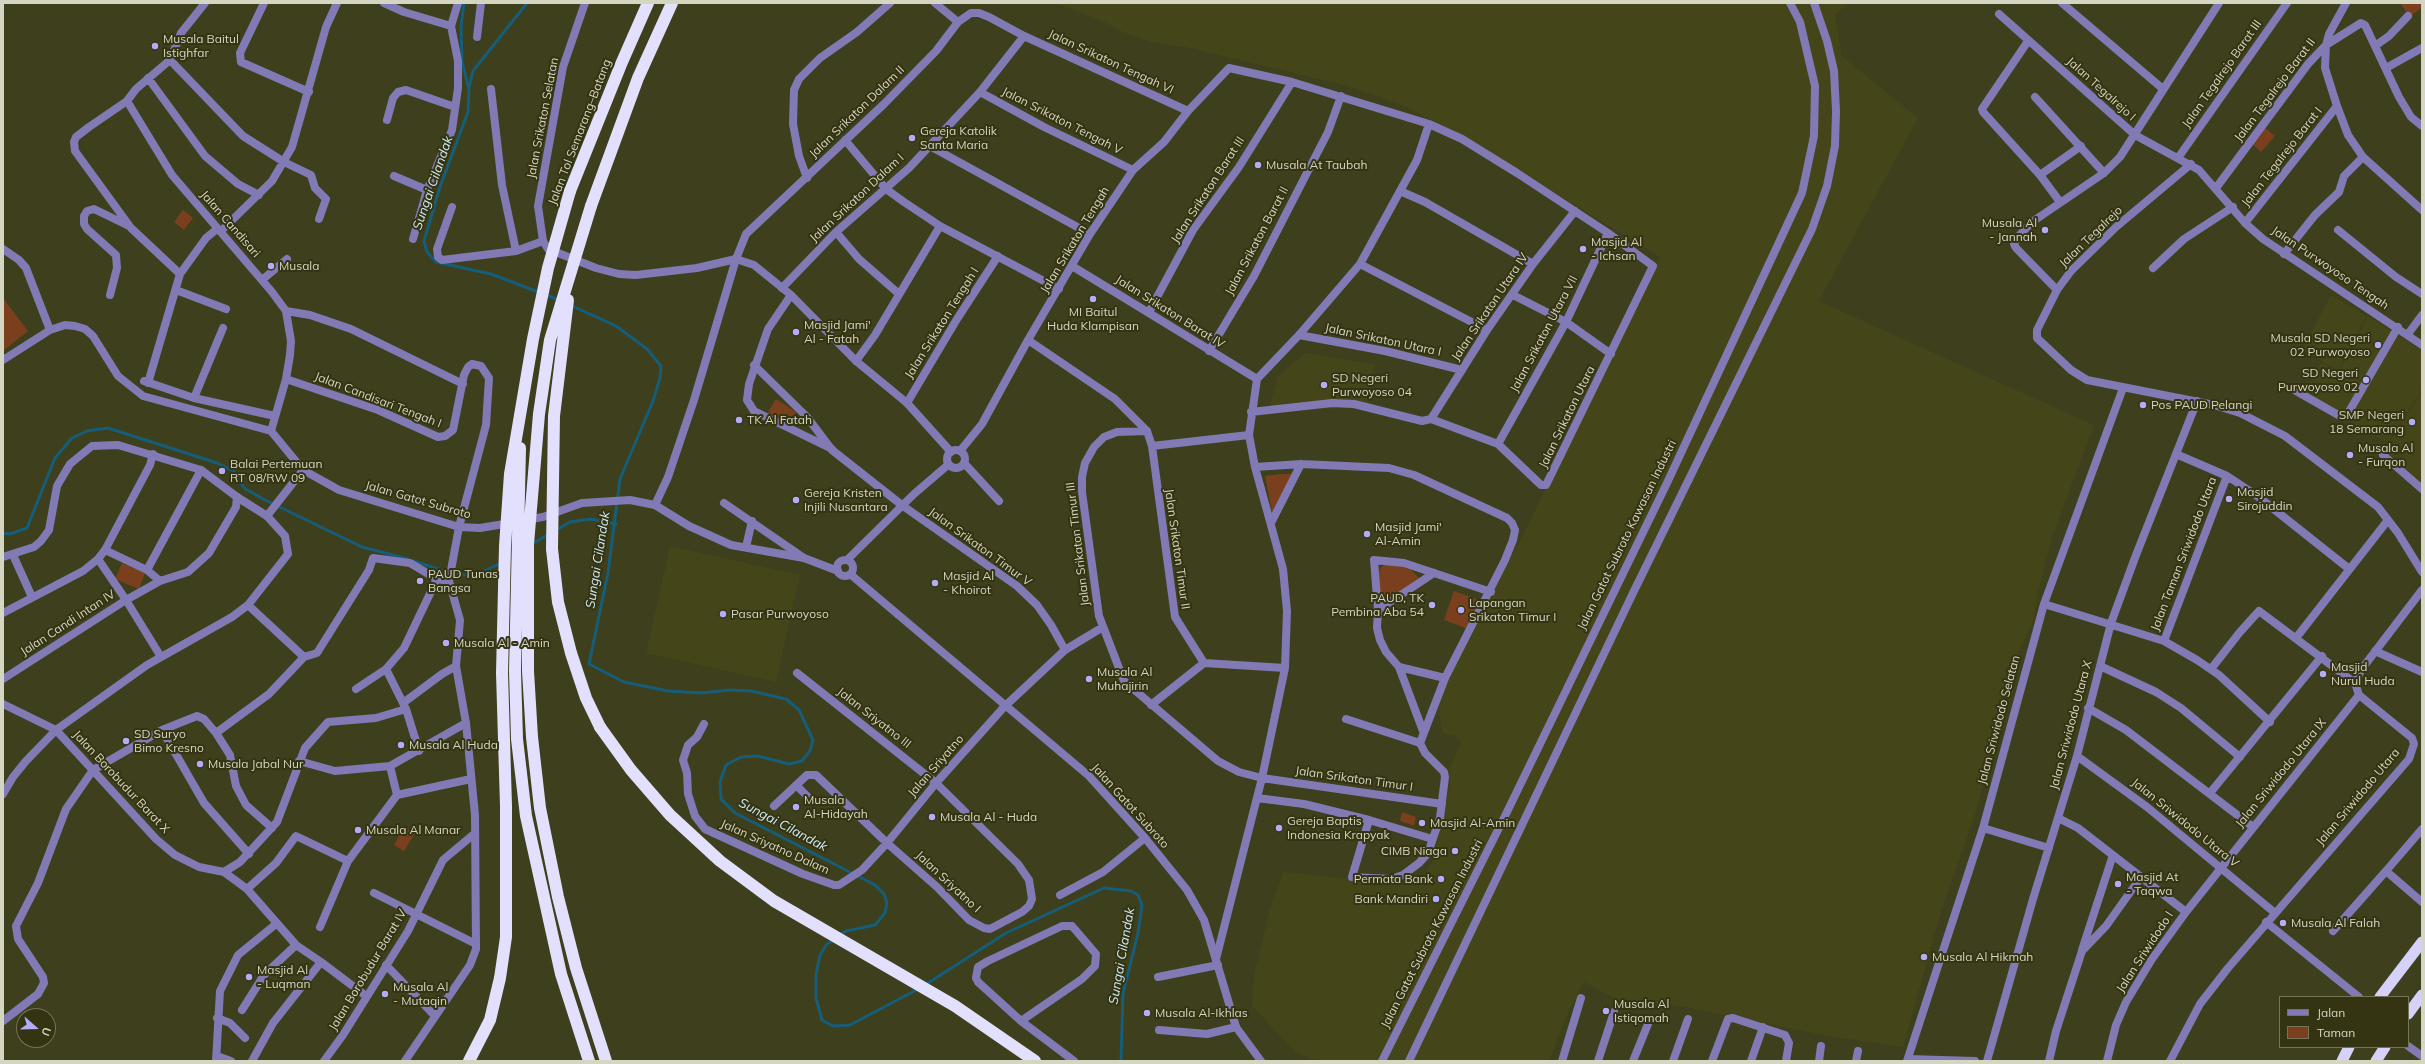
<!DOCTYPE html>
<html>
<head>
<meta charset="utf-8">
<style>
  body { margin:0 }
  #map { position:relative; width:2425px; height:1064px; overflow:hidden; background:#3e3f1c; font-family:Mulish,sans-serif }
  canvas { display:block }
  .frame { position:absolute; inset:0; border:4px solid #d5d6c2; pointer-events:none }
  .legend { position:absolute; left:2279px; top:996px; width:130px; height:52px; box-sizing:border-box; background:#343412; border:1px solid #747558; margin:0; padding:5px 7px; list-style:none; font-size:12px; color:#d5d6c2 }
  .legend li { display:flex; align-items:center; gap:8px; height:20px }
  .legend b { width:20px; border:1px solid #747558 }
  .north { position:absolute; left:16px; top:1008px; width:40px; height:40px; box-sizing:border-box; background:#343412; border:1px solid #747558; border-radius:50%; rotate:110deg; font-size:11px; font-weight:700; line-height:16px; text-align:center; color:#d5d6c2 }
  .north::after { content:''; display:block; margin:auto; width:14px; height:18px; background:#b5acf8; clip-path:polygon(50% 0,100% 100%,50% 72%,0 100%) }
</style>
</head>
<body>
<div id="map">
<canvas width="2425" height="1064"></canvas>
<div class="frame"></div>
<ul class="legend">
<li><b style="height:5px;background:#827ab5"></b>Jalan</li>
<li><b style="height:11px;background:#7a401e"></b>Taman</li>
</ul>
<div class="north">U</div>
</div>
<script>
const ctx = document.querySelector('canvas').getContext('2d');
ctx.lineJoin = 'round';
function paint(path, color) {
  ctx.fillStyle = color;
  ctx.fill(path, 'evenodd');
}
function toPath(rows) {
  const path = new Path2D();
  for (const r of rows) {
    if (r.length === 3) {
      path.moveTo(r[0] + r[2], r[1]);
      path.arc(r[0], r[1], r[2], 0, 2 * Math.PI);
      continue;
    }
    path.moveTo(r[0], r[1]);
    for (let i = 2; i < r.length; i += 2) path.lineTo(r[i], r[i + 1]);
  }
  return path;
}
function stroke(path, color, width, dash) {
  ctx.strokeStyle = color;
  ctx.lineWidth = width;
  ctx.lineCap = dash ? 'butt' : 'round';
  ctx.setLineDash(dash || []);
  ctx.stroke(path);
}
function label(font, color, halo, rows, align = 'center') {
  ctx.font = font + ' Mulish,sans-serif';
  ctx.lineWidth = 4;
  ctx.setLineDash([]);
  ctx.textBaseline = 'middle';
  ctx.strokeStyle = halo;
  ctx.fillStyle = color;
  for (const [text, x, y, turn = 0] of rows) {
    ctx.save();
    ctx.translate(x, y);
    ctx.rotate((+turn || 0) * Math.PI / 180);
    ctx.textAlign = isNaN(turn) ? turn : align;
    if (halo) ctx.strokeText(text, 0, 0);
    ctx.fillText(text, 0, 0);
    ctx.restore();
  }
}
const built = toPath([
  [1055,3,1849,3,1835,15,1842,56,1918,118,1819,301,2094,425,2052,538,2038,593,2033,622,2011,668,2003,710,1974,818,1942,909,1903,1047,1827,1036,1681,1006,1621,1002,1584,982,1566,1017,1549,1061,1320,1061,1296,1053,1252,1006,1254,975,1270,909,1283,872,1418,886,1433,859,1450,786,1449,769,1461,743,1456,736,1442,733,1438,703,1454,666,1523,535,1660,257,1453,131,1404,106,1348,86,1185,47,1151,42,1125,33,1102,21],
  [2331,295,2367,316,2338,370,2302,350],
  [2368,316,2422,351,2422,389,2388,442,2301,398,2321,362,2339,371],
  [1305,353,1374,364,1368,410,1343,408,1268,413,1278,376],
  [2422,391,2422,487,2382,453],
  [670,546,800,575,776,682,646,653]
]);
const green = toPath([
  [2400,3,2422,3,2422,7,2410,17],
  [2264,127,2275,136,2261,152,2251,143],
  [183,210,193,218,184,230,174,222],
  [3,298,28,331,3,351],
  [776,399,796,412,788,425,768,412],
  [1281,474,1295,474,1272,512,1265,476],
  [122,563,145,573,139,589,115,579],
  [1388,563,1402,566,1411,570,1420,579,1383,605,1380,593,1379,573,1381,567],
  [1454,591,1479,600,1468,629,1444,620],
  [1402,812,1416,817,1414,826,1400,821],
  [404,827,415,833,404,851,394,845]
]);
const stream = toPath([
  [464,3,461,26,462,61,469,90,468,112,440,187,424,241,427,252,436,262,491,274,541,293],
  [469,88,473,71,527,3],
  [546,295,559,300],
  [570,305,616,326,647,349,661,366,660,378,653,401,620,479,608,573,589,664,624,682,668,691,701,693,730,690,751,691,786,699,799,710,813,740,810,751,802,761,789,764,758,756,741,757,726,765,720,782,721,799,735,813,875,885,884,894,887,903,885,913,875,925,846,931,840,935],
  [556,530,570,522,590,519,616,524],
  [3,533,10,534,27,528,55,458,72,438,87,431,108,428,217,463,234,471,244,488,263,499,362,547,408,559],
  [532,544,549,534],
  [414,561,450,573,466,575,480,573,501,563],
  [834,940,827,944,820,955,816,975,816,998,822,1020,833,1026,850,1025,918,989],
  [925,985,1006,933,1104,888,1131,891,1138,895,1142,905,1138,933,1123,994,1121,1061]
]);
const minor = toPath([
  [264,3,240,53,241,62,309,92],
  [384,3,404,12,451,26],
  [935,3,958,22],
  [2062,3,2163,89],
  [2346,3,2329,34,2326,45,2325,68,2337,106,2348,135,2363,157,2422,210],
  [1999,14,2135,135,2199,170,2245,223,2263,239,2422,345],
  [477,37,481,3],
  [2028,41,1982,109,1983,112,2040,175,2060,202],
  [2375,46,2389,36,2408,16],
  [170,60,243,136,284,162,311,175,315,188,326,199,319,219],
  [2386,68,2422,48],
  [148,78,205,156,238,184,259,195],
  [491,89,502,185,516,251],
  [980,92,1044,127,1133,170],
  [2035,97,2104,173],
  [127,101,172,175,272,292,286,311,291,341,290,355,286,379,271,431],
  [387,120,393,98,398,92,406,90,455,107],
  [845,140,886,189,904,202,940,226,1059,289],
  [928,145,1090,234],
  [2178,158,2287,3],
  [2191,164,2116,227,2071,271,2057,290,2037,330,2037,338,2071,370,2087,380,2214,405,2240,413,2285,436,2378,507,2398,533,2422,572],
  [2040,175,2081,146],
  [394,176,427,190],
  [807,178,799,156,793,124,794,90,799,79,820,58,857,32,890,3],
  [2216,188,2308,64,2326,45,2361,23,2365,25,2399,97,2411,117,2422,126],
  [1400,191,1425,202,1533,264],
  [452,207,437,249,438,257,442,260,516,251,543,241],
  [2245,223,2337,106],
  [2338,230,2396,277,2422,294],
  [221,231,272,181,292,147,326,27,337,3],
  [836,232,859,259,899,294],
  [413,239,427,190,452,130,458,88,458,61,451,26,458,3],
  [3,249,19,260,26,268,50,330],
  [2284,254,2315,215,2339,192,2344,176,2363,157],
  [1360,264,1487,330],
  [1072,266,1257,379],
  [2153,268,2184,239,2233,207],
  [180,274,131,228,75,151,74,142,76,137,89,127,127,101,136,89,170,60,181,33,205,3],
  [262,280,287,259],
  [782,288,836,232,909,168,980,92,1024,36],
  [176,290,226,309],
  [2057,290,2016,248,2014,244,2017,238,2032,222,2104,173,2120,157,2219,3],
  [110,295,117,268,116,255,87,229,84,224,84,216,87,211,94,209,129,226],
  [791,295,768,329,749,384,747,400,754,411,832,449],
  [1513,295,1566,322,1611,354],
  [286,311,310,315,351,329,463,384],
  [1149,312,1193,230,1239,167,1292,82],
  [2408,334,2422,315],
  [1299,335,1385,351,1462,370],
  [1028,340,1115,399,1147,431,1152,446,1175,617,1204,663],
  [1209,351,1254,276,1328,132,1341,96],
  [3,360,50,330,65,325,75,326,85,329,93,336,118,376,143,396,271,431,303,470],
  [856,361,875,335,940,226],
  [754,365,807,417,832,450,903,506,1017,586,1037,605,1051,625,1065,650],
  [286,379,378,410,438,437,445,436,453,430,464,375,468,367,472,364,481,366,489,378,486,425,459,527,449,581,460,620,456,666,466,723,475,815,476,949,470,965,405,1061],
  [144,381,194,398,275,416],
  [148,383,180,274,206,238,217,229],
  [2296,391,2340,416,2347,415,2398,327],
  [194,398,223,328],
  [907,403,957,319,998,256],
  [1431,419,1487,330,1533,264,1575,211],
  [1147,431,1117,432,1104,437,1094,447,1085,463,1082,477,1082,492,1099,616,1124,681,1218,761,1239,772,1262,778,1442,804],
  [1498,444,1566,322,1608,233],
  [1152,446,1249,435],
  [960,451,982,424,1028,340,1090,234,1133,170,1164,142,1188,111,1229,68,1292,82,1429,124,1462,139,1517,173,1608,233,1653,266,1546,485,1541,485,1498,444,1431,419,1422,421,1354,404,1332,403,1251,412],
  [2176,454,2227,476,2256,495,2348,568],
  [2383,455,2422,489],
  [964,463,999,501],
  [1255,467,1301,464,1389,468,1414,475,1507,518,1512,523,1515,530,1513,540,1505,560,1445,678,1420,743],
  [724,503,804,558],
  [655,505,668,477,694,400,736,259,746,234,884,104,936,51,958,22,971,13,979,13,989,17,1024,36,1188,111],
  [1271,523,1301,464],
  [746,547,752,521],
  [105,550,147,570,160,581],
  [13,555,32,597],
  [98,559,126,600,161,657],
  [147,570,201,470],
  [2044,604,2164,641,2197,660,2219,675,2270,722],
  [248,605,304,657],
  [1378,610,1434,573],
  [3,613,83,571,98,559,105,550,150,465,153,454],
  [2296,638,2388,520],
  [2164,641,2227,476],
  [2375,651,2422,672],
  [2100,666,2156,692,2181,708,2240,757],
  [1399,667,1445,678],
  [386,669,406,709,419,751],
  [2211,669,2240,632,2259,611,2355,683],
  [3,679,126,600,160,581,188,572,209,553,236,507,237,497],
  [356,689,386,669,404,648,437,579,449,581],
  [403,703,442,674,456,666],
  [3,704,56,730,156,839,175,855,199,867,224,872,247,889,296,945,264,975,242,1010],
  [1151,705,1204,663,1285,668],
  [2088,708,2126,730,2253,827],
  [1346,719,1420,743,1425,753,1444,772,1445,777,1440,818,1428,853,1419,863,1403,875,1391,879,1352,877,1369,820],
  [704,724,697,737,688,745,683,760,687,773,688,794,695,816,705,829,803,874,834,885,839,885,862,870,887,843,936,783,1004,707,1065,650,1103,627],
  [162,730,204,803,249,854],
  [1423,731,1399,667,1386,652,1380,640,1377,628,1378,610,1374,560,1404,563,1491,592],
  [216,733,269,694,304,657,317,653,369,570,373,558,410,563,437,579],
  [2077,756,2147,807,2275,913],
  [299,761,335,771,390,766,466,723],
  [796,785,811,800],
  [2210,793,2322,656],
  [3,794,13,777,26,761,56,730,147,665,232,617,248,605,288,554,285,536,267,516],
  [397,795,471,779],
  [1257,798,1304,804,1369,820,1429,838],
  [774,806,807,775,816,775,887,843,937,887,969,920,984,928,990,929,1022,912,1029,906,1032,899,1029,880,1018,864,936,783,797,673],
  [2058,818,2078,828,2186,912],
  [1983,828,2049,848],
  [2386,871,2422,829],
  [224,872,240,862,277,822,305,748,328,722,376,718,406,709],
  [247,889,276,863,296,836,348,861],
  [374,893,476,944],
  [1060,895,1103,872,1145,838],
  [2266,922,2359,997],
  [320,927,348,861,397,795,390,766],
  [2333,931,2386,871,2422,902],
  [296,945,321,962],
  [2082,950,2113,855],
  [1216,959,1262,778,1285,668,1287,611,1283,569,1255,467,1249,435,1257,379,1299,335,1360,264,1417,160,1429,124],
  [386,965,435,1016],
  [1158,977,1218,965],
  [217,1018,230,1023,245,1038],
  [3,1021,38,994,44,983,43,977,18,939,16,926,38,883,66,809,93,770,162,730,197,716,204,719,216,733,230,755,236,786,246,805,272,828],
  [1021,1021,1082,979,1095,966,1096,954,1072,926,1062,926,988,961,978,967,976,978,978,982,1021,1021,1074,1061],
  [1159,1030,1207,1034,1236,1027],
  [2408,1046,2422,1056],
  [217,1056,231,1061],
  [1908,1059,1975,1061],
  [216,1061,220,991,238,955,276,924],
  [252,1061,273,1023,321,962,366,996],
  [324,1061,343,1035,408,931,443,860,474,834],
  [1562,1061,1581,998],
  [1598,1061,1614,1012],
  [1633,1061,1650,1019],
  [1673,1061,1688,1019],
  [1712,1061,1728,1019,1733,1018,1785,1035,1789,1043,1786,1061],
  [1751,1061,1763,1027],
  [1819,1061,1821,1046],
  [1856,1061,1858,1051],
  [1907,1061,1983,828,2044,604,2123,388],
  [1987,1061,2033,899,2077,756,2111,623,2136,555,2197,401],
  [2049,1061,2056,1031,2082,951,2106,926,2141,877],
  [2107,1061,2116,1025,2126,1002,2152,959,2186,912,2359,695],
  [2170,1061,2200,1004,2228,968,2409,759,2414,744,2412,738,2359,695,2355,683,2361,670,2422,590]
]);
const tertiary = toPath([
  [585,3,563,67,538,206,543,241,548,249,596,268,619,274,636,275,697,268,736,259,754,265,791,295,856,361,907,403,951,452],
  [956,459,9],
  [525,520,543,517,582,503,630,500,655,505,689,526,731,545,804,558,838,571],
  [3,557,34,547,41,541,49,530,57,486,70,464,92,446,118,445,201,470,237,497,267,516,303,470,339,490,459,527,480,528,510,523],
  [847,560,914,494,949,464],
  [845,568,8],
  [850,574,1089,776,1145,838,1187,890,1204,920,1236,1027,1261,1061],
  [1382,1061,1505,816,1667,483,1802,193,1814,136,1815,86,1800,22,1790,3],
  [1409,1061,1633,593,1812,229,1827,186,1835,146,1836,111,1834,71,1827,41,1814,3]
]);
const trunk = toPath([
  [2380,997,2422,942],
  [2408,1014,2422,995],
  [2342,1061,2349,1047],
  [2376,1061,2385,1047]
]);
const motorway = toPath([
  [570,191,622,62,648,3],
  [591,206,638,78,672,3],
  [515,671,517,739,526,816,561,974,589,1061],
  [528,671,532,737,540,808,558,897,576,968,606,1061],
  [600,727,631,770,670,815,720,861,774,901,955,1006,1035,1061],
  [469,1061,490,1020,500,978,506,937,506,806,502,673]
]);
const motorwayBridge = toPath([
  [568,300,554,416,552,549,558,602,571,653,586,698,600,727],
  [515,671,520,448],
  [528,671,528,544,539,414,550,340,591,206],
  [502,673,505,546,510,474,533,339,548,268,570,191]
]);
const markers = [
  [155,46,4,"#b5acf8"],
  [912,138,4,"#b5acf8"],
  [1258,165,4,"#b5acf8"],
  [2045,230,4,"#b5acf8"],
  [1583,249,4,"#b5acf8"],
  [271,266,4,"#b5acf8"],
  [1093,299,4,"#b5acf8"],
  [796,332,4,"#b5acf8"],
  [2378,345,4,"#b5acf8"],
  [2366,380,4,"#b5acf8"],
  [1324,385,4,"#b5acf8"],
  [2143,405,4,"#b5acf8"],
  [739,420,4,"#b5acf8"],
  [2412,422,4,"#b5acf8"],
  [2350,455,4,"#b5acf8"],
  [222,471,4,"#b5acf8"],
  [2229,499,4,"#b5acf8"],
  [796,500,4,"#b5acf8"],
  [1367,534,4,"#b5acf8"],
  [420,581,4,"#b5acf8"],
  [935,583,4,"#b5acf8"],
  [1432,605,4,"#b5acf8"],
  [1461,610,4,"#b5acf8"],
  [723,614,4,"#b5acf8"],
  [446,643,4,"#b5acf8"],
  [2323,674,4,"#b5acf8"],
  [1089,679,4,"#b5acf8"],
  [126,741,4,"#b5acf8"],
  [401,745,4,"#b5acf8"],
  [200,764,4,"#b5acf8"],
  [796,807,4,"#b5acf8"],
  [932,817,4,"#b5acf8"],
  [1422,823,4,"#b5acf8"],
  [1279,828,4,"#b5acf8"],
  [358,830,4,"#b5acf8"],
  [1455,851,4,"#b5acf8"],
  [1441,879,4,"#b5acf8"],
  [2118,884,4,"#b5acf8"],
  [1436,899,4,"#b5acf8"],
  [2283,923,4,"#b5acf8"],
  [1924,957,4,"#b5acf8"],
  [249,977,4,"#b5acf8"],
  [385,994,4,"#b5acf8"],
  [1606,1011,4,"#b5acf8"],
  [1147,1013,4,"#b5acf8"]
];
const poiNames = [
  ["Musala Baitul",163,39],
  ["Istighfar",163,53],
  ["Gereja Katolik",920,131],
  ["Santa Maria",920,145],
  ["Musala At Taubah",1266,165],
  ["Musala Al",2037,223,"right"],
  ["- Jannah",2037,237,"right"],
  ["Masjid Al",1591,242],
  ["- Ichsan",1591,256],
  ["Musala",279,266],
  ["MI Baitul",1093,312,"center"],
  ["Huda Klampisan",1093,326,"center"],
  ["Masjid Jami'",804,325],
  ["Al - Fatah",804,339],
  ["Musala SD Negeri",2370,338,"right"],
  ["02 Purwoyoso",2370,352,"right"],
  ["SD Negeri",2358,373,"right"],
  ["Purwoyoso 02",2358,387,"right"],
  ["SD Negeri",1332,378],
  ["Purwoyoso 04",1332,392],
  ["Pos PAUD Pelangi",2151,405],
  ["SMP Negeri",2404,415,"right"],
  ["18 Semarang",2404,429,"right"],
  ["TK Al Fatah",747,420],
  ["Musala Al",2358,448],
  ["- Furqon",2358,462],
  ["Balai Pertemuan",230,464],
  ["RT 08/RW 09",230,478],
  ["Masjid",2237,492],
  ["Sirojuddin",2237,506],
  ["Gereja Kristen",804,493],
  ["Injili Nusantara",804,507],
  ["Masjid Jami'",1375,527],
  ["Al-Amin",1375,541],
  ["PAUD Tunas",428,574],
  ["Bangsa",428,588],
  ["Masjid Al",943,576],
  ["- Khoirot",943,590],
  ["PAUD, TK",1424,598,"right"],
  ["Pembina Aba 54",1424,612,"right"],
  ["Lapangan",1469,603],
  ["Srikaton Timur I",1469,617],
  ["Pasar Purwoyoso",731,614],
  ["Musala Al - Amin",454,643],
  ["Masjid",2331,667],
  ["Nurul Huda",2331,681],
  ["Musala Al",1097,672],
  ["Muhajirin",1097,686],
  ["SD Suryo",134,734],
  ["Bimo Kresno",134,748],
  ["Musala Al Huda",409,745],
  ["Musala Jabal Nur",208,764],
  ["Musala",804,800],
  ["Al-Hidayah",804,814],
  ["Musala Al - Huda",940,817],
  ["Gereja Baptis",1287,821],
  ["Indonesia Krapyak",1287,835],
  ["Masjid Al-Amin",1430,823],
  ["Musala Al Manar",366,830],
  ["CIMB Niaga",1447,851,"right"],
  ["Masjid At",2126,877],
  ["- Taqwa",2126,891],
  ["Permata Bank",1433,879,"right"],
  ["Bank Mandiri",1428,899,"right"],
  ["Musala Al Falah",2291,923],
  ["Musala Al Hikmah",1932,957],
  ["Masjid Al",257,970],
  ["- Luqman",257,984],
  ["Musala Al",393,987],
  ["- Mutaqin",393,1001],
  ["Musala Al",1614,1004],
  ["Istiqomah",1614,1018],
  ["Musala Al-Ikhlas",1155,1013]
];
const streetNames = [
  ["Jalan Srikaton Tengah VI",1111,62,25],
  ["Jalan Tegalrejo Barat III",2222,74,-55],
  ["Jalan Tegalrejo I",2101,89,42],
  ["Jalan Tegalrejo Barat II",2275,90,-53],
  ["Jalan Srikaton Dalam II",857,112,-44],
  ["Jalan Srikaton Selatan",543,118,-79],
  ["Jalan Srikaton Tengah V",1062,121,27],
  ["Jalan Tol Semarang–Batang",580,132,-69],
  ["Jalan Tegalrejo Barat I",2282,157,-52],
  ["Jalan Srikaton Barat III",1208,190,-57],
  ["Jalan Srikaton Dalam I",857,198,-43],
  ["Jalan Candisari",230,224,49],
  ["Jalan Tegalrejo",2091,237,-44],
  ["Jalan Srikaton Tengah",1075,240,-59],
  ["Jalan Srikaton Barat II",1257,241,-62],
  ["Jalan Purwoyoso Tengah",2330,268,34],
  ["Jalan Srikaton Utara IV",1490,307,-56],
  ["Jalan Srikaton Barat IV",1170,312,32],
  ["Jalan Srikaton Tengah I",942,323,-58],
  ["Jalan Srikaton Utara VII",1544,334,-62],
  ["Jalan Srikaton Utara I",1383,340,12],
  ["Jalan Candisari Tengah I",378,400,21],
  ["Jalan Srikaton Utara",1567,417,-64],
  ["Jalan Gatot Subroto",418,500,16],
  ["Jalan Gatot Subroto Kawasan Industri",1627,535,-64],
  ["Jalan Srikaton Timur III",1078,544,-97],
  ["Jalan Srikaton Timur V",980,547,36],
  ["Jalan Srikaton Timur II",1177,549,82],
  ["Jalan Taman Sriwidodo Utara",2184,554,-69],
  ["Jalan Candi Intan IV",68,623,-33],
  ["Jalan Sriyatno III",874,718,38],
  ["Jalan Sriwidodo Selatan",1999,720,-75],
  ["Jalan Sriwidodo Utara X",2071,725,-75],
  ["Jalan Sriyatno",936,766,-49],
  ["Jalan Sriwidodo Utara IX",2281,773,-51],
  ["Jalan Srikaton Timur I",1354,779,8],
  ["Jalan Borobudur Barat X",121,782,47],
  ["Jalan Sriwidodo Utara",2358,797,-50],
  ["Jalan Gatot Subroto",1130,806,48],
  ["Jalan Sriwidodo Utara V",2185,823,39],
  ["Jalan Sriyatno Dalam",775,847,24],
  ["Jalan Sriyatno I",948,882,43],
  ["Jalan Gatot Subroto Kawasan Industri",1432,934,-63],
  ["Jalan Sriwidodo I",2145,952,-57],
  ["Jalan Borobudur Barat IV",368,970,-59]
];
const waterNames = [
  ["Sungai Cilandak",433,183,-71],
  ["Sungai Cilandak",598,560,-81],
  ["Sungai Cilandak",783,825,28],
  ["Sungai Cilandak",1122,956,-80]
];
paint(built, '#444519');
paint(green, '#7a401e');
stroke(stream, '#155d79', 3);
stroke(minor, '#827ab5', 8);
stroke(tertiary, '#827ab5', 8);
stroke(trunk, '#d5d1f8', 11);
stroke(motorway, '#e3e0fd', 12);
stroke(motorwayBridge, '#e3e0fd', 12);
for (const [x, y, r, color] of markers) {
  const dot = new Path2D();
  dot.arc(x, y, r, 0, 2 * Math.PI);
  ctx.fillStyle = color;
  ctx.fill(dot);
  stroke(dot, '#343412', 1.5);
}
label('12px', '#d5d6c2', '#343412', poiNames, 'left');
label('12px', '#d5d6c2', '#343412', streetNames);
label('italic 13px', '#cfe9f6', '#343412', waterNames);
</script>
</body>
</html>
